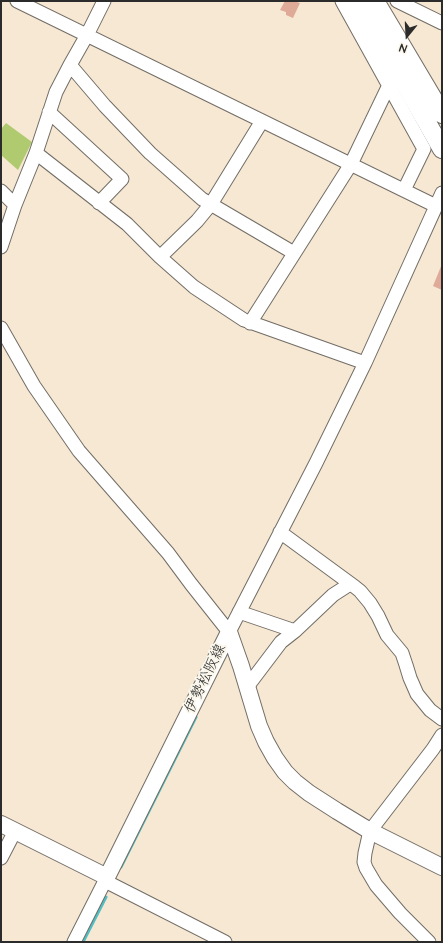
<!DOCTYPE html>
<html>
<head>
<meta charset="utf-8">
<style>
  body { margin:0 }
  #map { position:relative; width:443px; height:943px; overflow:hidden; background:#f6e8d3; font-family:"Architects Daughter",sans-serif }
  canvas { display:block }
  .frame { position:absolute; inset:0; border:2px solid #2b2b2b; pointer-events:none }
  .north { position:absolute; left:387px; top:16px; width:40px; height:40px; -webkit-text-stroke:3px #fbf7ec; paint-order:stroke; rotate:198deg; font-size:11px; font-weight:700; line-height:16px; text-align:center; color:#2b2b2b }
  .north::after { content:''; display:block; margin:auto; width:14px; height:18px; background:#2b2b2b; clip-path:polygon(50% 0,100% 100%,50% 72%,0 100%) }
</style>
</head>
<body>
<div id="map">
<canvas width="443" height="943"></canvas>
<div class="frame"></div>
<div class="north">N</div>
</div>
<script>
const ctx = document.querySelector('canvas').getContext('2d');
ctx.lineJoin = 'round';
function paint(path, color) {
  ctx.fillStyle = color;
  ctx.fill(path, 'evenodd');
}
function toPath(rows) {
  const path = new Path2D();
  for (const r of rows) {
    path.moveTo(r[0], r[1]);
    for (let i = 2; i < r.length; i += 2) path.lineTo(r[i], r[i + 1]);
  }
  return path;
}
function stroke(path, color, width, dash) {
  ctx.strokeStyle = color;
  ctx.lineWidth = width;
  ctx.lineCap = dash ? 'butt' : 'round';
  ctx.setLineDash(dash || []);
  ctx.stroke(path);
}
function label(font, color, halo, rows, align = 'center') {
  ctx.font = font + ' "Architects Daughter","Klee One",sans-serif';
  ctx.lineWidth = 4;
  ctx.setLineDash([]);
  ctx.textBaseline = 'middle';
  ctx.strokeStyle = halo;
  ctx.fillStyle = color;
  for (const [text, x, y, turn = 0] of rows) {
    ctx.save();
    ctx.translate(x, y);
    ctx.rotate((+turn || 0) * Math.PI / 180);
    ctx.textAlign = isNaN(turn) ? turn : align;
    if (halo) ctx.strokeText(text, 0, 0);
    ctx.fillText(text, 0, 0);
    ctx.restore();
  }
}
const green = toPath([
  [6,123,32,142,18,170,1,155,1,129]
]);
const stream = toPath([
  [121,867,196,717],
  [83,942,106,897]
]);
const building = toPath([
  [285,1,294,1,300,3,293,18,286,15,286,12,280,10],
  [442,264,442,290,433,286]
]);
const minor = toPath([
  [17,1,436,206],
  [342,1,424,149,404,190],
  [397,1,442,23],
  [70,65,105,106,150,153,202,199,294,253],
  [49,112,122,179,99,203],
  [36,153,127,224,160,257,194,287,244,320,365,363],
  [1,191,15,205],
  [1,247,15,205,36,153,56,92,70,65,87,35,104,1],
  [160,257,197,221,211,204,262,121],
  [250,323,351,164,389,85],
  [1,328,34,386,79,451,168,553,191,584,229,632,316,463,365,363,442,193],
  [280,532,355,587,360,591,370,603,378,616,387,635,402,653,406,665,410,678,417,694,430,710,442,719],
  [239,612,295,631,333,595,350,584],
  [247,687,281,642,295,631],
  [1,858,15,831],
  [107,877,109,883,225,942],
  [74,942,107,877],
  [429,942,400,913,376,885,366,868,364,862,365,853,370,831,433,749,442,735]
]);
const major = toPath([
  [229,632,241,666,259,726,266,742,275,758,285,772,295,782,309,793,337,811,370,831,442,867],
  [1,824,107,877,229,632]
]);
const highway = toPath([
  [358,1,442,149],
  [375,1,442,114]
]);
const streetNames = [
  ["伊勢松阪線",206,679,-64]
];
paint(green, '#b0ca70');
stroke(stream, '#50bfc5', 3);
paint(building, '#dfaa97');
stroke(minor, '#726d66', 15);
stroke(major, '#726d66', 18);
stroke(highway, '#726d66', 20);
stroke(minor, '#fff', 13);
stroke(major, '#fff', 16);
stroke(highway, '#fff', 18);
label('15px', '#2b2b2b', '#fbf7ec', streetNames);
</script>
</body>
</html>
